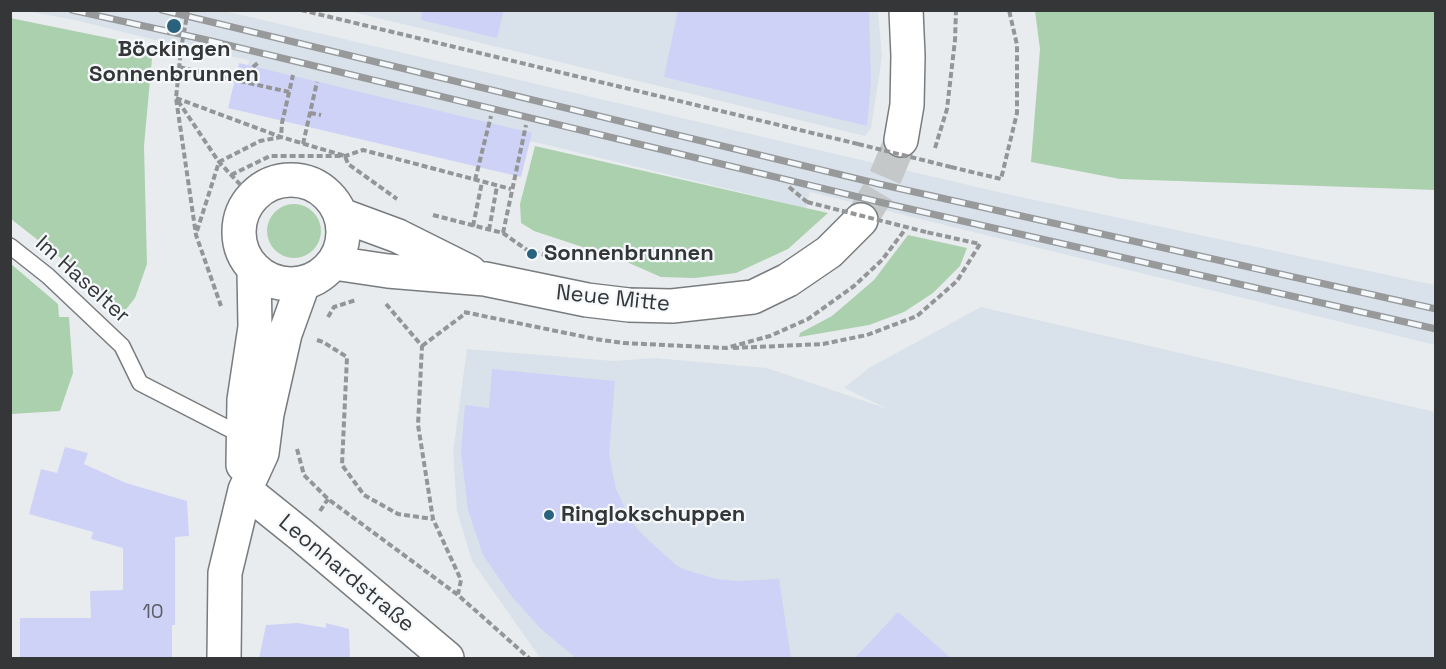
<!DOCTYPE html>
<html>
<head>
<meta charset="utf-8">
<style>
  body { margin:0 }
  #map { position:relative; width:1446px; height:669px; overflow:hidden; background:#e9ecee; font-family:"Space Grotesk",sans-serif }
  canvas { display:block }
  .frame { position:absolute; inset:0; border:12px solid #353637; pointer-events:none }
</style>
</head>
<body>
<div id="map">
<canvas width="1446" height="669"></canvas>
<div class="frame"></div>
</div>
<script>
const ctx = document.querySelector('canvas').getContext('2d');
ctx.lineJoin = 'round';
function paint(path, color) {
  ctx.fillStyle = color;
  ctx.fill(path, 'evenodd');
}
function toPath(rows) {
  const path = new Path2D();
  for (const r of rows) {
    if (r.length === 3) {
      path.moveTo(r[0] + r[2], r[1]);
      path.arc(r[0], r[1], r[2], 0, 2 * Math.PI);
      continue;
    }
    path.moveTo(r[0], r[1]);
    for (let i = 2; i < r.length; i += 2) path.lineTo(r[i], r[i + 1]);
  }
  return path;
}
function stroke(path, color, width, dash) {
  ctx.strokeStyle = color;
  ctx.lineWidth = width;
  ctx.lineCap = dash ? 'butt' : 'round';
  ctx.setLineDash(dash || []);
  ctx.stroke(path);
}
function label(font, color, halo, rows, align = 'center') {
  ctx.font = font + ' "Space Grotesk",sans-serif';
  ctx.lineWidth = 4.5;
  ctx.setLineDash([]);
  ctx.textBaseline = 'middle';
  ctx.strokeStyle = halo;
  ctx.fillStyle = color;
  for (const [text, x, y, turn = 0] of rows) {
    ctx.save();
    ctx.translate(x, y);
    ctx.rotate((+turn || 0) * Math.PI / 180);
    ctx.textAlign = isNaN(turn) ? turn : align;
    if (halo) ctx.strokeText(text, 0, 0);
    ctx.fillText(text, 0, 0);
    ctx.restore();
  }
}
const built = toPath([
  [26,11,224,11,1007,194,1435,285,1435,345,810,192,806,208,547,145,245,77,249,60,195,50,75,20],
  [349,11,878,11,882,57,871,128,865,136],
  [981,307,1435,412,1435,658,540,658,472,561,457,511,453,452,467,349,614,361,655,358,767,368,888,409,844,388,869,368]
]);
const green = toPath([
  [1035,11,1435,11,1435,190,1120,179,1031,162,1040,49],
  [10,18,153,47,144,146,147,264,135,298,123,313,66,262,11,219],
  [535,146,806,208,828,213,788,249,736,273,695,278,661,277,622,260,534,231,521,223,520,204],
  [294,231,27],
  [908,235,967,248,960,266,933,293,904,312,869,325,799,337,800,333,832,316,874,280],
  [11,264,58,304,59,317,69,317,73,373,60,411,11,414]
]);
const building = toPath([
  [422,10,504,10,497,38,421,20],
  [678,10,869,10,871,82,867,126,664,77],
  [239,63,532,133,521,177,228,108],
  [492,369,615,381,609,454,616,489,631,521,643,535,676,565,683,569,717,579,739,581,779,579,791,658,576,658,542,630,512,597,483,555,468,510,461,452,465,405,489,408],
  [65,447,88,453,84,464,126,483,187,501,189,536,175,537,175,625,172,625,172,658,20,658,20,618,91,618,90,591,123,590,123,548,91,539,93,532,29,514,41,469,57,473],
  [898,612,951,658,855,658],
  [298,623,326,628,326,623,349,629,350,658,259,658,266,625]
]);
const secondaryTunnel = toPath([
  [861,220,881,187,901,140]
]);
const path = toPath([
  [188,10,181,49,176,98,196,235,221,306],
  [301,10,858,144],
  [179,67,231,79,240,70,247,72,259,62],
  [231,79,289,92],
  [176,98,281,137,345,156,348,164,397,199],
  [178,101,219,162,251,196],
  [310,113,321,115],
  [303,144,317,82],
  [935,148,947,109,955,40,956,10],
  [951,167,1001,179,1017,113,1017,45,1009,10],
  [231,175,270,156,345,156,363,150,511,189],
  [475,180,491,116],
  [789,187,807,202],
  [433,215,503,233,527,250,552,257],
  [473,226,482,182],
  [489,230,497,186],
  [197,231,219,162,260,141,281,137,282,123,293,75],
  [503,233,526,125],
  [386,304,422,346,418,425,433,519,461,580,458,594],
  [464,312,595,339,623,343,726,348,770,336,808,319,854,286,882,260,904,231],
  [328,317,334,307,356,300],
  [317,340,323,342,347,357,342,465,364,495,398,514,433,519],
  [422,346,466,313],
  [733,348,823,344,867,335,917,316,957,281,980,244,926,232],
  [297,449,304,475,328,499,458,595,529,658],
  [320,511,328,499]
]);
const lane = toPath([
  [10,246,48,276,122,346,140,383,245,437]
]);
const secondary = toPath([
  [901,140,907,105,908,56,906,10],
  [291,232,52],
  [341,215,398,236,470,272],
  [334,263,388,271,485,279,587,300,629,305,672,306,753,297,788,280,829,252,861,220],
  [243,465,244,400,255,327,254,270],
  [245,490,301,535,447,658],
  [224,658,225,573,245,490,262,453,267,414,285,334,303,284]
]);
const rail = toPath([
  [72,10,207,40,875,201,1436,329],
  [162,10,879,184,1436,309]
]);
const pathBridge = toPath([
  [858,144,951,167],
  [807,202,926,232]
]);
const markers = [
  [174,26,8,"#2a617c"],
  [532,254,6,"#2a617c"],
  [549,515,6,"#2a617c"]
];
const numberNames = [
  ["10",153,613]
];
const poiNames = [
  ["Böckingen",174,50,"center"],
  ["Sonnenbrunnen",174,75,"center"],
  ["Sonnenbrunnen",544,254],
  ["Ringlokschuppen",561,515]
];
const streetNames = [
  ["Im Haselter",82,280,42],
  ["Neue Mitte",613,299,6],
  ["Leonhardstraße",346,574,40]
];
paint(built, '#d9e2ea');
paint(green, '#abd0ae');
paint(building, '#cfd2f7');
stroke(secondaryTunnel, '#c5c8c9', 33, [33, 16]);
stroke(lane, '#797c7e', 18);
stroke(secondary, '#797c7e', 36);
stroke(path, '#939596', 4, [6, 3]);
stroke(lane, '#fff', 15);
stroke(secondary, '#fff', 33);
stroke(rail, '#97999b', 7);
stroke(rail, '#f6f9fc', 4.5, [14]);
stroke(pathBridge, '#939596', 4, [6, 3]);
for (const [x, y, r, color] of markers) {
  const dot = new Path2D();
  dot.arc(x, y, r, 0, 2 * Math.PI);
  ctx.fillStyle = color;
  ctx.fill(dot);
  stroke(dot, '#f6f9fc', 2);
}
label('20px', '#5c5d67', null, numberNames);
label('bold 22px', '#353637', '#f6f9fc', poiNames, 'left');
label('22px', '#353637', '#f6f9fc', streetNames);
</script>
</body>
</html>
